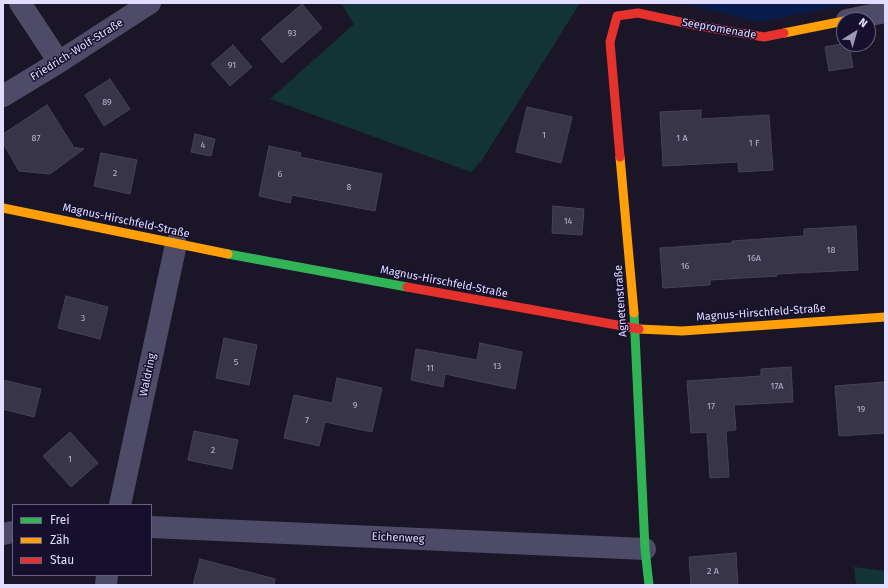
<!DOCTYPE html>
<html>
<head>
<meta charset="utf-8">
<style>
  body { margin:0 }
  #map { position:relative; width:888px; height:588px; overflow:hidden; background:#1a1627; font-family:"Fira Sans",sans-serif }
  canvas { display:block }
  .frame { position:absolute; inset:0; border:4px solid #e2ddff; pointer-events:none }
  .legend { position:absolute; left:12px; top:504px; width:140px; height:72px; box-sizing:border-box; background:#160f2e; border:1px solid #686182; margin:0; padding:5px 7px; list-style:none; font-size:12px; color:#e2ddff }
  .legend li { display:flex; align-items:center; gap:8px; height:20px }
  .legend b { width:20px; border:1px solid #686182 }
  .north { position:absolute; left:836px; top:12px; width:40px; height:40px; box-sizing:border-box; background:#160f2e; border:1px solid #686182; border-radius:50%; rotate:37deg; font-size:11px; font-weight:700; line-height:16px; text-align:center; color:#e2ddff }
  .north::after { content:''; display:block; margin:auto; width:14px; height:18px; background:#9c97b3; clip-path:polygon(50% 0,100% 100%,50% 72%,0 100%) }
</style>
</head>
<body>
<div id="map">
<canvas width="888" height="588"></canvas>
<div class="frame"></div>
<ul class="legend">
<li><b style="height:5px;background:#30b455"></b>Frei</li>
<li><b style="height:5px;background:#ff9f0a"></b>Zäh</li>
<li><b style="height:5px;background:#e5322d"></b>Stau</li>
</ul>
<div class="north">N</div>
</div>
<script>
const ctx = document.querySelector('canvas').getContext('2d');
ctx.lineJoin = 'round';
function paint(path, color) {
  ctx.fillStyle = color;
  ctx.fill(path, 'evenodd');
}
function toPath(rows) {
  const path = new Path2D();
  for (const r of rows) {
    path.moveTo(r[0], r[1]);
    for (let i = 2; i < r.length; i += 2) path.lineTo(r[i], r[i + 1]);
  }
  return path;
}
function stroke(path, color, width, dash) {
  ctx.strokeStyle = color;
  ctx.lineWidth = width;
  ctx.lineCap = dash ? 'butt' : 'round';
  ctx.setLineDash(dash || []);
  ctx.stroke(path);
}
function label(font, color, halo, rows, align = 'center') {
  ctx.font = font + ' "Fira Sans",sans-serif';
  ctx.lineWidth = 3;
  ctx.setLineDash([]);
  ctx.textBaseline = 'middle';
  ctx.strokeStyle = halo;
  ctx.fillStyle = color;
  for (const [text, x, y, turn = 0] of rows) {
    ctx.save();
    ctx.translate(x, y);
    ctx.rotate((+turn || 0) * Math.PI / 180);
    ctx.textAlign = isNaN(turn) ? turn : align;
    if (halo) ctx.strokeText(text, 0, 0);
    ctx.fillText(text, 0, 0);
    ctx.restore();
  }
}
const green = toPath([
  [341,3,580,3,482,160,471,172,270,99,354,24],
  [854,567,885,571,885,585,856,585]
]);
const water = toPath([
  [682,3,855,3,760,22]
]);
const building = toPath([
  [302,4,322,28,282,63,261,39,302,4],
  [841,44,849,44,853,67,829,71,825,47,841,44],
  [233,45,252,67,230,86,211,64,233,45],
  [110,79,130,109,104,126,85,95,110,79],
  [47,105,73,146,72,147,84,149,50,174,19,171,3,143,3,134,47,105],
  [527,107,572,117,561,163,516,152,527,107],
  [701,110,701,119,769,115,773,170,739,172,738,162,663,166,660,112,701,110],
  [195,134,215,139,211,156,191,152,195,134],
  [269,146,301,153,300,157,382,174,375,211,292,195,290,203,259,196,269,146],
  [101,153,137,160,130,194,94,186,101,153],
  [553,206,584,209,582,235,552,233,553,206],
  [856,226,858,270,777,274,777,276,710,280,710,285,663,288,660,248,732,243,732,241,804,236,804,229,856,226],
  [66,296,108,307,100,339,58,328,66,296],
  [224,338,257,345,249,385,216,378,224,338],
  [480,343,522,352,515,389,445,374,443,387,411,380,416,349,477,360,480,343],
  [791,367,793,402,734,405,736,430,726,431,729,477,710,478,707,432,691,433,687,381,761,376,761,369,791,367],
  [337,378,382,388,372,432,325,422,319,446,284,438,294,395,332,403,337,378],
  [3,380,41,389,34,417,3,409,3,380],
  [885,382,885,433,839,436,835,386,885,382],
  [194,431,238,440,232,469,188,460,194,431],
  [70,432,98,463,71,487,43,456,70,432],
  [736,553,738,585,691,585,689,557,736,553],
  [200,559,275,579,274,585,193,585,200,559]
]);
const street = toPath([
  [20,3,59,62],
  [847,20,885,12],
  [3,96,59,62,150,3],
  [120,505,176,244],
  [151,527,645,549],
  [3,534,13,532],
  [106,585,107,575]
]);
const fast = toPath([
  [228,254,407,287],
  [634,313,645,549,649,585]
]);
const slow = toPath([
  [784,33,844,21],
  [620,157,634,313],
  [3,208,228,254],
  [639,329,682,331,885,317]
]);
const jam = toPath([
  [620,157,610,42,617,16,638,13,694,25,764,37,784,33],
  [407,287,639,329]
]);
const numberNames = [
  ["93",292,33],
  ["91",232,65],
  ["89",107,102],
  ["1",544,135],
  ["87",36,138],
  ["1 A",682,138],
  ["1 F",754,143],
  ["4",203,145],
  ["2",115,173],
  ["6",280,174],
  ["8",349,187],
  ["14",568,221],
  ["18",831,250],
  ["16A",754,258],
  ["16",685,266],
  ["3",83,318],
  ["5",236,362],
  ["13",497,366],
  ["11",430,368],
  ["17A",777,386],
  ["9",355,405],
  ["17",711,406],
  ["19",861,409],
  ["7",307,420],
  ["2",213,450],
  ["1",70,459],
  ["2 A",713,571]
];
const streetNames = [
  ["Seepromenade",719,29,10],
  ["Friedrich-Wolf-Straße",77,50,-32],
  ["Magnus-Hirschfeld-Straße",126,221,12],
  ["Magnus-Hirschfeld-Straße",444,282,11],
  ["Agnetenstraße",621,301,-94],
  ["Magnus-Hirschfeld-Straße",761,313,-4],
  ["Waldring",148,375,-78],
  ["Eichenweg",398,538,3]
];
paint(green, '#133437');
paint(water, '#081d4d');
paint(building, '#393548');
stroke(building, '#47415a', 1);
stroke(street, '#4e4b68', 22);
stroke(fast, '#30b455', 9);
stroke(slow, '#ff9f0a', 9);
stroke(jam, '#e5322d', 9);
label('9px', '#b8b3d1', null, numberNames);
label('11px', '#e2ddff', '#160f2e', streetNames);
</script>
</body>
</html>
